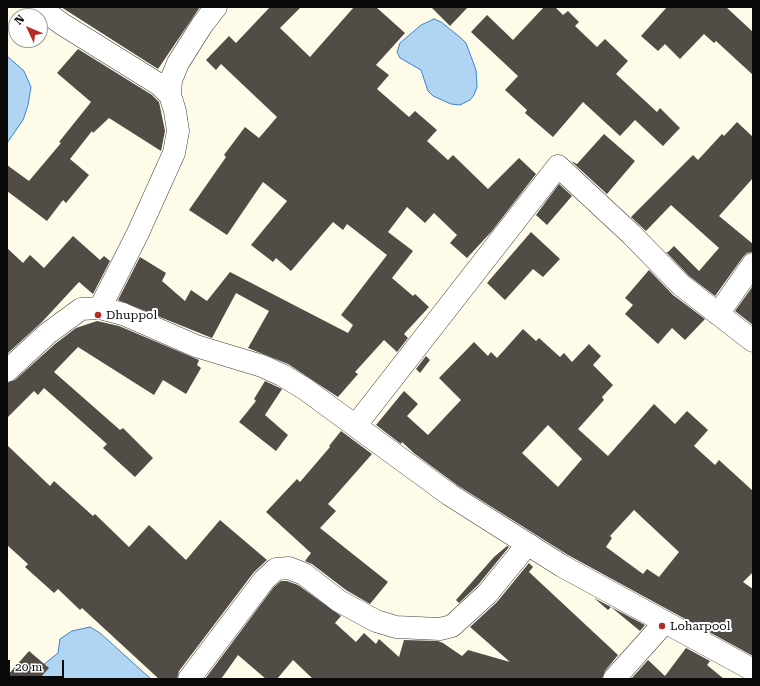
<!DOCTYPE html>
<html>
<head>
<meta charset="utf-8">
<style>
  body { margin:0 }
  #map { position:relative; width:760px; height:686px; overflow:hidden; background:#fefbe8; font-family:"Roboto Serif",serif }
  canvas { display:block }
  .frame { position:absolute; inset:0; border:8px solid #0a0a0a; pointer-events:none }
  .north { position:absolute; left:8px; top:8px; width:40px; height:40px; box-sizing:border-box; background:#fff; border:1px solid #9d9d9d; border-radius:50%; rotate:314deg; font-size:11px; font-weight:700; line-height:16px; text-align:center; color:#0a0a0a }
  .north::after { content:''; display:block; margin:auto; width:14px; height:18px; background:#b42c28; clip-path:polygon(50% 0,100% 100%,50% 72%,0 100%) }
  .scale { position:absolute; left:8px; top:660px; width:56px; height:18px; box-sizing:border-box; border:2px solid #0a0a0a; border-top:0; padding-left:5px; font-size:12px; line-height:14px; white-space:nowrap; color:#0a0a0a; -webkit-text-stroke:3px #fff; paint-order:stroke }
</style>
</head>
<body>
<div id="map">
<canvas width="760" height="686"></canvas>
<div class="frame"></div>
<div class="north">N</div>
<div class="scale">20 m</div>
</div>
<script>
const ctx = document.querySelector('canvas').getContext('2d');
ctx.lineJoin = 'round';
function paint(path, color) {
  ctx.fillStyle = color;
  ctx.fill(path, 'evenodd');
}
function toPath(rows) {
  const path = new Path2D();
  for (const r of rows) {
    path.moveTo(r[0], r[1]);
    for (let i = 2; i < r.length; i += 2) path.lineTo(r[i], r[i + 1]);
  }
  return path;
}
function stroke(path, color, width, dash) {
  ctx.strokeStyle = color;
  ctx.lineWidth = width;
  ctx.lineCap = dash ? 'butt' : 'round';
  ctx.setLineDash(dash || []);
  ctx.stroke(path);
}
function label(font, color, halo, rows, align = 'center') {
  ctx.font = font + ' "Roboto Serif",serif';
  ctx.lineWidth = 4;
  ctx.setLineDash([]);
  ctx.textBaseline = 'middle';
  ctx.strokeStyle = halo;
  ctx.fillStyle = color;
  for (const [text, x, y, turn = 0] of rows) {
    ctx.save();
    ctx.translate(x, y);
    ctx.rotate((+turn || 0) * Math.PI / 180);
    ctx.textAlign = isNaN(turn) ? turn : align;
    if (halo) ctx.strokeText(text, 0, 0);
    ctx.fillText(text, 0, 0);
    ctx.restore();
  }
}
const water = toPath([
  [434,19,441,22,461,38,466,43,476,70,477,87,474,95,470,100,460,105,451,104,433,96,428,91,421,70,400,58,397,52,400,43,421,25,434,19],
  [7,56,24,71,31,87,28,105,23,120,7,143,7,56],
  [90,627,100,633,151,679,36,679,43,665,58,653,60,639,72,631,90,627]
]);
const building = toPath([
  [61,7,200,7,158,69],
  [270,7,301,7,280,28,310,57,354,7,376,7,405,33,376,65,389,75,377,89,409,117,415,111,437,130,427,141,448,160,453,155,488,189,519,158,536,174,492,231,467,258,450,243,457,235,434,213,425,223,407,207,388,232,413,251,392,278,413,296,415,294,429,307,404,334,408,338,397,352,384,340,355,372,358,374,338,397,288,364,248,348,269,311,236,293,212,338,118,300,140,257,166,273,162,281,185,301,191,290,207,301,230,272,348,333,353,325,341,315,387,255,347,224,343,230,333,222,291,271,276,258,273,262,251,245,287,201,263,182,227,235,189,210,226,157,224,155,245,127,259,138,277,117,221,64,216,70,206,60,229,36,236,43],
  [431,7,468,7,450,26],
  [544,7,555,7,563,15,568,11,579,22,575,26,597,47,605,39,628,61,616,74,657,112,660,108,680,128,663,146,635,120,620,136,583,102,553,137,525,113,527,110,505,90,518,76,471,32,487,15,513,40],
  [667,7,726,7,753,32,753,75,716,41,714,43,704,34,680,59,665,44,658,51,641,36],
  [78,49,152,95,159,102,165,131,161,151,109,118,93,133,92,131,70,159,89,175,66,203,63,200,47,221,7,191,7,165,29,181,61,143,59,142,91,102,57,73],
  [737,122,753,137,753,178,719,216,753,244,753,252,747,253,743,257,715,296,689,276,666,252,668,252,674,246,699,271,719,248,671,205,646,231,631,217,693,155,698,160,722,134,724,136],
  [604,134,635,161,607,194,571,161,577,164],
  [559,184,572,196,547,225,536,215],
  [531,232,560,259,543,277,533,269,505,300,487,283],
  [73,236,100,260,104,256,110,261,93,294,79,282,42,322,7,354,7,248,23,263,30,255,44,268],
  [649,270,673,295,705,319,685,340,672,328,658,344,625,314,633,305,625,298],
  [753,286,753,325,735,311],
  [97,321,119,326,199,360,197,365,201,368,186,394,163,380,154,395,78,347,54,372,120,430,123,428,153,458,135,477,103,448,107,444,44,388,38,395,34,391,7,418,7,383,15,380,55,344,76,328],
  [523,329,536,341,539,338,560,357,564,353,572,362,589,344,601,356,593,365,613,385,602,397,604,400,578,429,608,456,654,404,675,424,687,411,708,430,694,446,715,465,719,460,753,491,753,572,743,582,753,589,753,656,568,555,457,485,415,454,402,442,401,444,376,425,404,391,418,404,407,416,428,435,461,400,439,378,474,342,488,356,491,352,497,358],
  [548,425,582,459,558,487,522,453],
  [634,510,679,552,659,577,647,569,643,574,606,547,612,538,610,536],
  [426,356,430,360,420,373,416,369],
  [265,381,282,389,265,415,288,435,276,451,239,422,256,401,254,399],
  [341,431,372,454,328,504,336,511,320,528,388,582,370,604,346,590,312,564,305,561,311,553,266,512,297,479,300,482,330,447,329,446],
  [7,445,50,486,54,481,93,516,95,514,129,547,149,525,186,560,220,520,267,560,254,572,179,671,177,679,159,679,82,608,80,610,58,589,54,593,25,567,28,564,7,545],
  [507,546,509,547,478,585,459,603,456,600,494,557],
  [529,563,533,567,529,572,618,655,605,671,602,679,313,679,293,660,277,679,266,679,238,655,221,679,205,679,273,588,281,581,287,581,298,585,341,616,335,623,356,642,364,633,376,644,379,639,399,657,404,640,438,641,443,643,462,656,468,650,510,662,470,627,497,602],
  [594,598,611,607,608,610],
  [611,607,645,625,640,631],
  [686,648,710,661,707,665,724,679,631,679,648,660,665,676],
  [29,651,49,668,39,679,7,679,7,676]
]);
const minor = toPath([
  [39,7,62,24,160,85,170,95,175,111,178,131,174,153,137,235,100,308],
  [170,95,171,80,178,63,202,25,216,7],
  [718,314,753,264],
  [7,371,47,334,81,309,100,308,123,314,196,346,262,366,282,375,305,389,450,495,562,566,753,670],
  [356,425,558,166,631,234,681,285,753,341],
  [189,679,264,580,276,569,289,568,304,574,339,601,376,621,396,627,440,629,452,626,487,594,528,544],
  [614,679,665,622]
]);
const markers = [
  [98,315,4,"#b42c28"],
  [662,626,4,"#b42c28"]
];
const poiNames = [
  ["Dhuppol",106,315],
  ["Loharpool",670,626]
];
paint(water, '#afd5f3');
stroke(water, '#3984c8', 1);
paint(building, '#524c47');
stroke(minor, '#3d3d3d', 23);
stroke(minor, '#fff', 22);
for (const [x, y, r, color] of markers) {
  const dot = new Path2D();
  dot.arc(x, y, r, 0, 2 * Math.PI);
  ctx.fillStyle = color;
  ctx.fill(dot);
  stroke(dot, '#fff', 1.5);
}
label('12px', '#0a0a0a', '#fff', poiNames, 'left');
</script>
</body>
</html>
